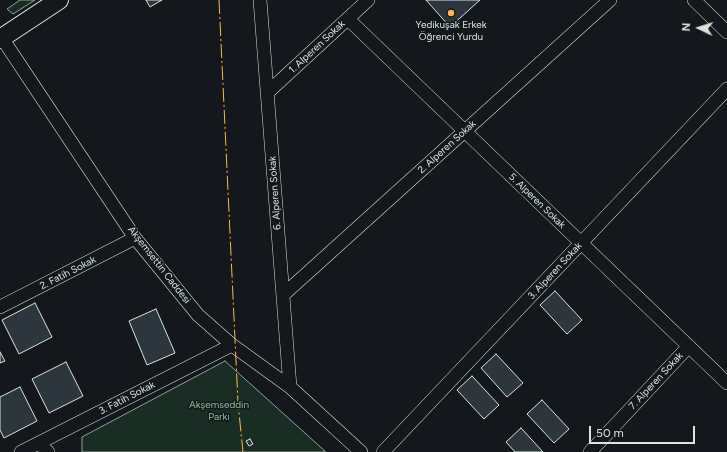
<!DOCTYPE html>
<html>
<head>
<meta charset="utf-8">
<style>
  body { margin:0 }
  #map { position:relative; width:727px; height:452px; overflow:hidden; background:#14181c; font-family:Figtree,sans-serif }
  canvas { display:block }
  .north { position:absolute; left:679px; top:8px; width:40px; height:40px; -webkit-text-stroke:3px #14181c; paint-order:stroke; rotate:274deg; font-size:11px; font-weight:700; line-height:16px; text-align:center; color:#d8e6dc }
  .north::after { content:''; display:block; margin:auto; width:14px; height:18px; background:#d8e6dc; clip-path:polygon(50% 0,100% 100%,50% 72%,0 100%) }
  .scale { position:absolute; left:589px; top:426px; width:106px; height:18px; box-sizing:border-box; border:2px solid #d8e6dc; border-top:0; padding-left:5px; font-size:12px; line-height:14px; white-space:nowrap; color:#d8e6dc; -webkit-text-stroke:3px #14181c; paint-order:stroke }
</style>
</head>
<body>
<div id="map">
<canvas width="727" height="452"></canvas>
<div class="north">N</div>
<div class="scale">50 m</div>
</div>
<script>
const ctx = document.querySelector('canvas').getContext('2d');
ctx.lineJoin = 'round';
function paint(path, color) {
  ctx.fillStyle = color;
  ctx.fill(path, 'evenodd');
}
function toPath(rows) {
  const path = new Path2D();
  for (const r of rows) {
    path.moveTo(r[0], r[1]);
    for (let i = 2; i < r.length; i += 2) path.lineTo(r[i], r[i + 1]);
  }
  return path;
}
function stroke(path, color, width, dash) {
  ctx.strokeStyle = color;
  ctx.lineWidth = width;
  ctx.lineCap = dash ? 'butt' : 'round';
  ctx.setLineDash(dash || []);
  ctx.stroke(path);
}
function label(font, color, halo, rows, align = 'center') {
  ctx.font = font + ' Figtree,sans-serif';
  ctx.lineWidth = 3;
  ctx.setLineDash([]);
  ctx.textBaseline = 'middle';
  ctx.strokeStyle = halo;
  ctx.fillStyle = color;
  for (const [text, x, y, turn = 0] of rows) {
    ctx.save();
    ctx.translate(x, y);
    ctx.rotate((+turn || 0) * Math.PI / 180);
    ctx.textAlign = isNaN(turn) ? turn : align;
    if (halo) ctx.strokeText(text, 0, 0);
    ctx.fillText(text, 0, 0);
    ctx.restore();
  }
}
const green = toPath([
  [20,0,35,0,13,14,7,9,20,0],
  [225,361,326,452,82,452,82,437,225,361]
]);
const building = toPath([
  [146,0,162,0,150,7,146,0],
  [426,0,480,0,450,27,426,0],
  [555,291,582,320,567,334,540,305,555,291],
  [35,303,52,337,19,354,2,320,35,303],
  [156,309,175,353,147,365,129,321,156,309],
  [0,352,5,361,0,363,0,352],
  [496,354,523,383,507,397,481,368,496,354],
  [66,362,83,396,49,413,32,379,66,362],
  [472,376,499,405,484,419,457,390,472,376],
  [20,387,37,421,4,438,0,430,0,397,20,387],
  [542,400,569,429,554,443,527,414,542,400],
  [521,428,543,452,515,452,506,442,521,428],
  [250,439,253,444,249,446,246,441,250,439]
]);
const street = toPath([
  [260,0,290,387],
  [694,0,727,32],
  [348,19,727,383],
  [2,38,135,238,198,315,232,345,290,387,361,452],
  [267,93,368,0],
  [283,295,610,0],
  [0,307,135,238],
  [39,443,48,452],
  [21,452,232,345],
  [383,452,727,89],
  [590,452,689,346]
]);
const secondary = toPath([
  [0,39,59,0]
]);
const power = toPath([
  [219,0,238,403,243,452]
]);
const markers = [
  [451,13,4,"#ffb74d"]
];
const poiNames = [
  ["Yedikuşak Erkek",451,25],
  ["Öğrenci Yurdu",451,37]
];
const streetNames = [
  ["1. Alperen Sokak",317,47,-43],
  ["2. Alperen Sokak",447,147,-42],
  ["6. Alperen Sokak",275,193,-94],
  ["5. Alperen Sokak",537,201,44],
  ["Akşemsettin Caddesi",159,265,52],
  ["3. Alperen Sokak",555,271,-47],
  ["2. Fatih Sokak",68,273,-27],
  ["7. Alperen Sokak",656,381,-47],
  ["3. Fatih Sokak",127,398,-27]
];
const parkNames = [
  ["Akşemseddin",219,405],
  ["Parkı",219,417]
];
paint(green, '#1a2d24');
stroke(green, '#939e99', 1);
paint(building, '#2c363c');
stroke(building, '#d8e6dc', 1);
stroke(street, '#d8e6dc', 14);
stroke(secondary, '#d8e6dc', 20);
stroke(street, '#14181c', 13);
stroke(secondary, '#14181c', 18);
stroke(power, '#ffb74d', 1, [14, 3, 2, 3]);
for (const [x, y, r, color] of markers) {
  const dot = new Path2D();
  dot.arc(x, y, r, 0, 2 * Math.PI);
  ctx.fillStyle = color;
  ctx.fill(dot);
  stroke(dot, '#14181c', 1.5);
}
label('10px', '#d8e6dc', '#14181c', poiNames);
label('10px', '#d8e6dc', '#14181c', streetNames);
label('10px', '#8ac095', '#14181c', parkNames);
</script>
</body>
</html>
